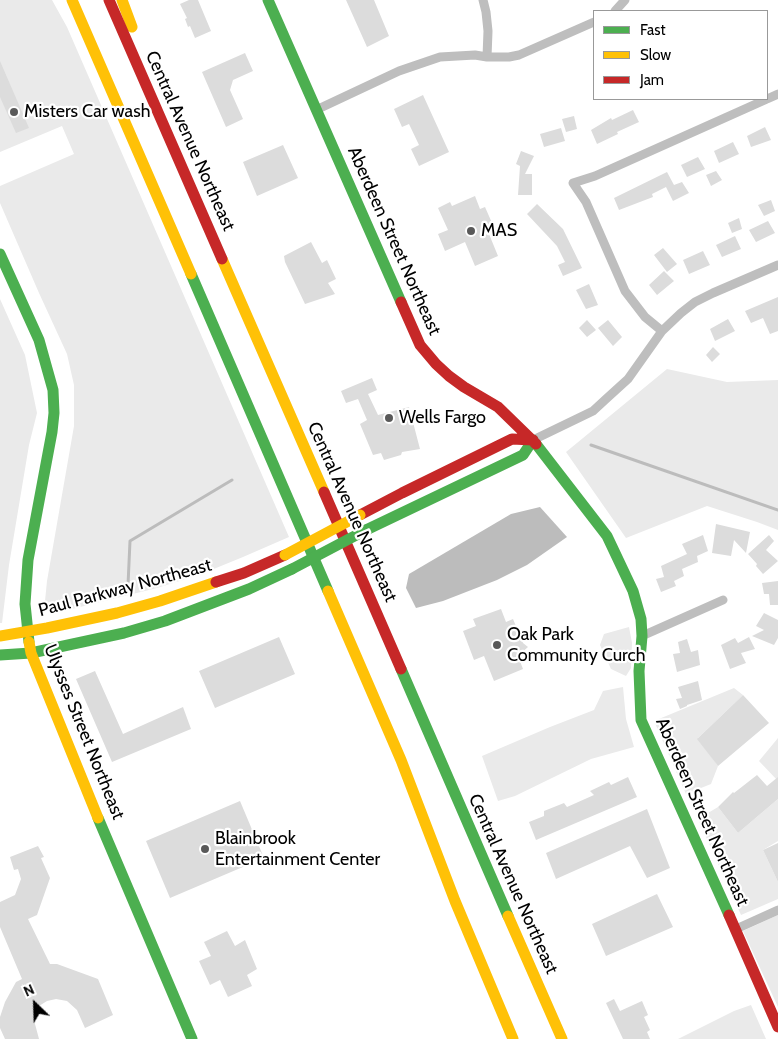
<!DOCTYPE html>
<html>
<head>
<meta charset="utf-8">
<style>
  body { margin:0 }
  #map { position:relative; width:778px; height:1039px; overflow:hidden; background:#fff; font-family:Cabin,sans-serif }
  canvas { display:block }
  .legend { position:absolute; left:593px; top:10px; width:175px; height:90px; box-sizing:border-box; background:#fff; border:1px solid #999; margin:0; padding:6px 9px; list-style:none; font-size:15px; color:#000 }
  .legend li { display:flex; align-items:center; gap:10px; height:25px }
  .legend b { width:25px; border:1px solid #999 }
  .north { position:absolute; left:10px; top:979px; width:50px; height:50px; -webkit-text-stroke:4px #fff; paint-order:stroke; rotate:336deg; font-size:14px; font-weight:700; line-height:20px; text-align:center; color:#000 }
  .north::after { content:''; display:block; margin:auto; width:18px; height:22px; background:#000; clip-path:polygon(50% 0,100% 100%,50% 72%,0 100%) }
</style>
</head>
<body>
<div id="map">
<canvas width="778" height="1039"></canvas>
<ul class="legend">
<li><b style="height:6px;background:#4caf50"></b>Fast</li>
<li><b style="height:6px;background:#ffc107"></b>Slow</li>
<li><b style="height:6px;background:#c62828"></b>Jam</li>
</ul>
<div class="north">N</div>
</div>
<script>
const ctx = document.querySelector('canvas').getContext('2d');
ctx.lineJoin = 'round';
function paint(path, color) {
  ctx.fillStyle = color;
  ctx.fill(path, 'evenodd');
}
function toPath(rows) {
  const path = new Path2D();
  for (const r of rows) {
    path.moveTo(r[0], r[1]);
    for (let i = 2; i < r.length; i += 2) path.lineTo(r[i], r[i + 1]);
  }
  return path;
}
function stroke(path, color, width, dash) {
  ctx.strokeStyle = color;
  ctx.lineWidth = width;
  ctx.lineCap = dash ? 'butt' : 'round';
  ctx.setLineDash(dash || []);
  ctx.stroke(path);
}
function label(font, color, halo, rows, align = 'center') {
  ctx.font = font + ' Cabin,sans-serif';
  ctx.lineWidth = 4.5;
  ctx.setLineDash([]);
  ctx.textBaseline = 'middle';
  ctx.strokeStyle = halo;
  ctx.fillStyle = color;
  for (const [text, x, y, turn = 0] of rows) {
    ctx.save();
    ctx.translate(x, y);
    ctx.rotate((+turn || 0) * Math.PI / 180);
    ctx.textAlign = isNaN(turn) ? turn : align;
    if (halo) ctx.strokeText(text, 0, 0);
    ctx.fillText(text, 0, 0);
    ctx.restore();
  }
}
const green = toPath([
  [0,0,52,0,67,27,289,537,243,557,199,575,157,588,72,609,48,610,45,601,47,581,74,426,74,385,67,354,39,293,0,203,0,186,74,154,62,126,0,152],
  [0,299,25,355,37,413,29,445,9,565,2,623,0,623],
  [667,369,727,382,778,380,778,530,757,522,707,506,626,538,566,452],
  [629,627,632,643,631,668,626,676,611,669,600,645,604,634],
  [623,687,626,719,634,747,591,759,515,796,498,801,482,756,550,727,594,710,603,691],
  [734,688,743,695,698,738,718,766,711,784,686,794,654,721],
  [778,738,778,781,759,761],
  [778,799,778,841,763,850,778,882,778,899,741,915,698,819,718,807,738,833],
  [778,915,778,1007,743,931],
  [751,1005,766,1039,678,1039,734,1011]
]);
const water = toPath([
  [540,507,567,537,527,565,497,580,443,601,416,608,406,588,409,574,511,514]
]);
const stream = toPath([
  [591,445,778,510],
  [128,585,130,541,232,480]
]);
const building = toPath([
  [189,0,198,0,211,31,195,38,190,26,188,27,185,19,187,18,180,4],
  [346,0,374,0,389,36,367,47],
  [245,53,253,71,233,80,230,90,243,119,226,127,202,72],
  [0,61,29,128,16,133,0,97],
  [423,95,449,152,419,166,411,149,419,145,409,124,402,127,394,109],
  [633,110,639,122,617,132,618,134,597,144,591,130,611,118,612,120],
  [574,116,577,129,566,132,562,119],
  [765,127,771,140,751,147,747,136],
  [561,128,565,141,544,147,540,134],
  [733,142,739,154,719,163,714,151],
  [283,145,298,178,257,196,243,162],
  [521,151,534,156,525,174,532,174,532,195,518,195,520,166,516,164],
  [698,157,705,169,687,177,681,165],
  [716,171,722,180,711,186,706,175],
  [667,172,674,185,682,182,689,193,673,201,666,187,652,194,653,197,619,210,614,198],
  [475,196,480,209,485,207,496,232,489,234,498,256,475,266,465,242,445,251,438,234,448,230,438,208,450,202,452,206],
  [771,200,775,211,764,216,758,205],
  [537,204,563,229,582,268,563,276,558,265,565,262,557,246,527,214],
  [739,218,742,229,732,233,728,223],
  [768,221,775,233,756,242,749,230],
  [735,236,741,249,722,257,716,245],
  [311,242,322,263,327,260,336,279,328,283,335,294,305,304,285,262,284,256],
  [663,248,677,264,667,272,654,255],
  [703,251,710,265,689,274,683,260],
  [664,271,674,281,657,295,649,285],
  [589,284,598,305,586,309,576,290],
  [778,297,778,331,770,334,763,318,751,323,745,311],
  [728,319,735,331,715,341,710,329],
  [587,320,596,330,587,337,579,328],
  [608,320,622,337,613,346,598,328],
  [713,347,720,354,712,362,706,355],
  [372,378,377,390,368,394,378,415,409,407,420,449,402,452,401,455,384,460,381,453,373,455,360,424,367,420,358,399,346,403,341,391],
  [716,524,750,532,746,553,734,540,731,556,712,553],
  [703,535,708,551,697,556,698,562,682,569,684,576,674,581,676,586,661,592,656,579,664,577,661,566,687,554,682,544],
  [769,535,774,541,766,550,778,561,763,574,756,566,757,564,748,554],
  [778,581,778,605,770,605,769,594,764,594,762,583],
  [501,609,506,622,513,619,523,643,528,647,518,656,523,669,494,681,484,656,474,660,463,631,476,626,473,619],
  [764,613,778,620,778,638,774,645,752,636,764,630,756,626],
  [279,637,295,674,215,708,199,671],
  [749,637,755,649,741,653,746,663,730,669,721,645,735,638,738,643],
  [687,639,691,652,698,650,700,665,677,672,673,654,680,653,678,642],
  [95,671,123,734,183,707,191,729,112,762,76,679],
  [698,681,702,700,687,705,687,706,680,709,676,699,682,698,678,687],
  [743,695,769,723,718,766,697,739],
  [757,775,767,786,778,777,778,799,738,833,718,807,733,792,734,793],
  [628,777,637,797,536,840,529,822,544,816,544,811,564,803,567,807,594,795,590,791,609,782,611,785],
  [240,801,264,858,170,898,146,841],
  [647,809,670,868,647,878,630,846,556,879,546,853],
  [778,843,778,882,763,850],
  [38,846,44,857,41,858,50,878,37,915,28,919,50,964,57,964,98,979,113,1015,85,1028,77,1010,67,1001,56,999,47,1001,39,1006,36,1011,35,1024,39,1039,5,1039,0,1028,0,1017,5,1002,16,982,22,979,0,927,0,902,15,895,21,879,18,869,14,870,10,857],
  [657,894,673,927,606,956,592,924],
  [227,931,235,946,245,940,257,969,247,975,252,986,228,997,220,980,210,985,199,961,211,956,204,942],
  [614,999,620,1011,642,1001,648,1015,644,1017,650,1030,647,1032,650,1039,623,1039,606,1003]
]);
const street = toPath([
  [483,0,486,12,488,31,487,57],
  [615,11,625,0],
  [767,99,778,94],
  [316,110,399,71,440,57,475,55,487,57,509,57,519,55,594,22],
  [662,331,645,317,625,291,586,202,573,183,595,176,767,99],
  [533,440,593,411,606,399,628,379,662,331,681,313,695,302,713,293,778,265],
  [642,636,723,600],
  [736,929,778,910]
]);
const fast = toPath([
  [268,0,401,302],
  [0,254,39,340,53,390,54,413,52,432,28,560,25,604,29,642],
  [191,274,328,591],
  [536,444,607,536,633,591,641,619,642,636,639,671,641,720,729,915],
  [366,530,523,455,533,440],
  [0,655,31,653,124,633,165,621,249,589,292,569],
  [401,669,508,916],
  [98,818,192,1039]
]);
const slow = toPath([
  [72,0,191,274],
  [122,0,132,27],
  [222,259,324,492],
  [328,591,401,760,455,901,513,1039],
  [0,636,47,628,117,613,160,601,216,582],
  [29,642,31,653,98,818],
  [508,916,562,1039]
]);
const jam = toPath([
  [109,0,222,259],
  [401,302,420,345,436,364,449,376,464,387,498,407,536,444],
  [324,492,401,669],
  [360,515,402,493,512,439,533,440],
  [216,582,244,573,285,555],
  [729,915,778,1027]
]);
const fastBridge = toPath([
  [292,569,366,530]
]);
const slowBridge = toPath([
  [285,555,360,515]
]);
const markers = [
  [14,112,5,"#595959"],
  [471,231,5,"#595959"],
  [389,418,5,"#595959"],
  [497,645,5,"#595959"],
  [205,849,5,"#595959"]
];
const poiNames = [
  ["Misters Car wash",24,112],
  ["MAS",481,231],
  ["Wells Fargo",399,418],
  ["Oak Park",507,635],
  ["Community Curch",507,656],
  ["Blainbrook",215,839],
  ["Entertainment Center",215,860]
];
const streetNames = [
  ["Central Avenue Northeast",190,141,66],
  ["Aberdeen Street Northeast",394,241,66],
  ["Central Avenue Northeast",352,512,66],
  ["Paul Parkway Northeast",125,588,-15],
  ["Ulysses Street Northeast",84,732,68],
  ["Aberdeen Street Northeast",702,812,66],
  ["Central Avenue Northeast",513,884,66]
];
paint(green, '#eaeaea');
paint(water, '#bcbcbc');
stroke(stream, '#bcbcbc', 3);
paint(building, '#dcdcdc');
stroke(street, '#bebebe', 9);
stroke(fast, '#4caf50', 11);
stroke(slow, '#ffc107', 11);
stroke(jam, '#c62828', 11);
stroke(fastBridge, '#4caf50', 11);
stroke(slowBridge, '#ffc107', 11);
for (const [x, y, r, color] of markers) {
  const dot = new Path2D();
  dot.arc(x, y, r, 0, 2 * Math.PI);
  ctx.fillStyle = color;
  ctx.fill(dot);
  stroke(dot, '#fff', 2);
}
label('18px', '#000', '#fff', poiNames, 'left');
label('18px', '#000', '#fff', streetNames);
</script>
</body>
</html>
